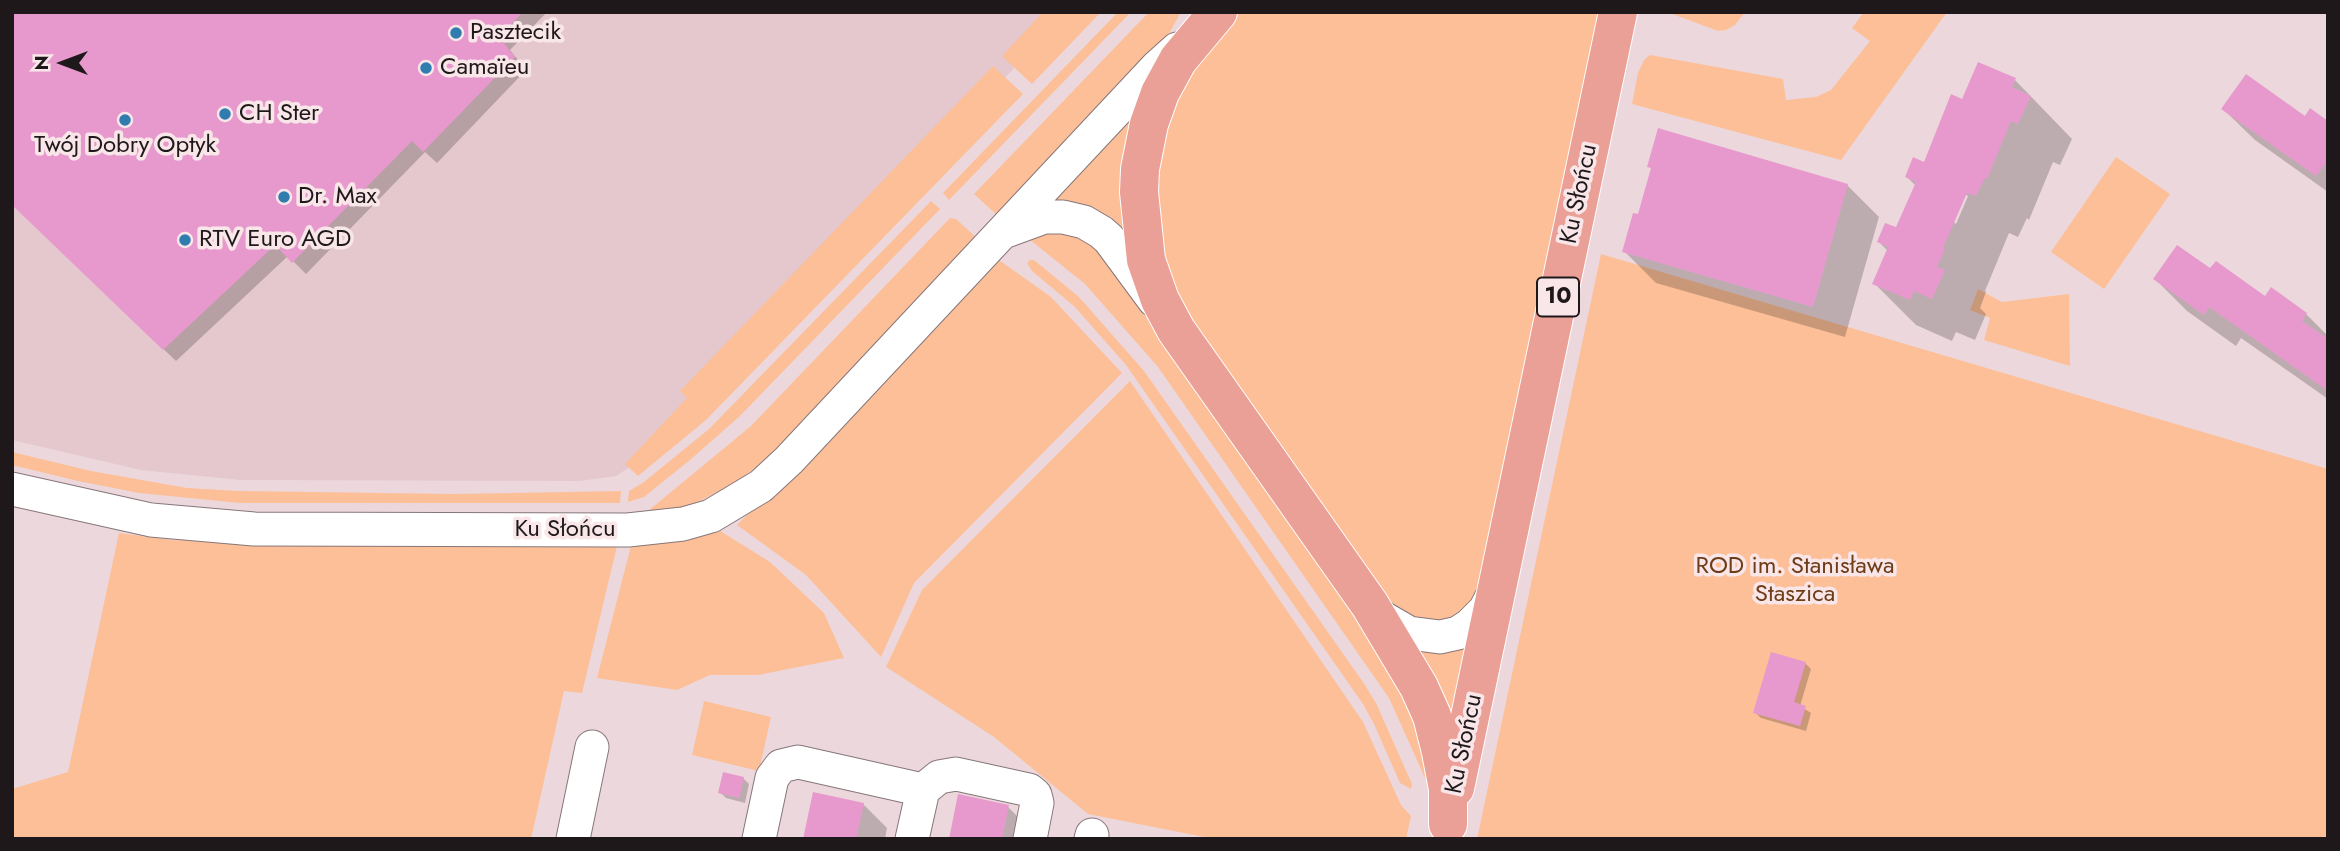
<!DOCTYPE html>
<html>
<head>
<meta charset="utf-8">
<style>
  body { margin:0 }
  #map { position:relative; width:2340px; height:851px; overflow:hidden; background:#ecd8dc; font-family:Jost,sans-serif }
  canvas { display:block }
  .frame { position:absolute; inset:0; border:14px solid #1f181a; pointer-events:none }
  .north { position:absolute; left:28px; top:28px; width:70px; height:70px; -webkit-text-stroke:5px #f9e6e9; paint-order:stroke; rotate:270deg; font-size:19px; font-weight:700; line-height:28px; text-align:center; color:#1f181a }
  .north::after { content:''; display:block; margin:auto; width:24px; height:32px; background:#1f181a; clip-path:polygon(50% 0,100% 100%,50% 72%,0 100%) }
</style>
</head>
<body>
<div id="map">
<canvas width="2340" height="851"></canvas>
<div class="frame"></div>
<div class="north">N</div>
</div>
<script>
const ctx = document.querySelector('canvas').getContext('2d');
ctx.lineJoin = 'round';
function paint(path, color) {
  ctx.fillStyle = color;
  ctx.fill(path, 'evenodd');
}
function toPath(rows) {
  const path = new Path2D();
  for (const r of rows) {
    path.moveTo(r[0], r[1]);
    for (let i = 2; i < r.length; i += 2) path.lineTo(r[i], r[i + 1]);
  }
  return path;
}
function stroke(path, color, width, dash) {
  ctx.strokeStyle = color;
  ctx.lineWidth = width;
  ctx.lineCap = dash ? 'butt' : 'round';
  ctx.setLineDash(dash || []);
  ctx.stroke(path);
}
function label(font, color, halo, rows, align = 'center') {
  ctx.font = font + ' Jost,sans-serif';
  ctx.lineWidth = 7;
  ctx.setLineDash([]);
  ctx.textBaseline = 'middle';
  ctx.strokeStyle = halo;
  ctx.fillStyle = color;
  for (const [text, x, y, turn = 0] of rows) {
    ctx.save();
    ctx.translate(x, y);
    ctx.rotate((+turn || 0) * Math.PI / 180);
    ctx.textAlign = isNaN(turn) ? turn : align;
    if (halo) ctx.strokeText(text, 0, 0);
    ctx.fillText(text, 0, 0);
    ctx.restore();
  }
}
const built = toPath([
  [12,12,1068,12,633,465,616,476,580,481,241,480,141,470,12,440]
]);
const green = toPath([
  [1043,12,1101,12,1032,84,1002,56],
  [1118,12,1131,12,949,200,943,193],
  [1149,12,1181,12,1161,48,999,217,974,194],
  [1238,12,1602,12,1482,572,1475,595,1469,604,1447,620,1421,622,1392,609,1188,322,1165,270,1154,191,1165,122,1208,45],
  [1667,12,1745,12,1735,25,1726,30,1718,31],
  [1864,12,1947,12,1841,160,1632,104,1638,73,1644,60,1650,55,1783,79,1786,100,1816,97,1831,90,1870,41,1852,28],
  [993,66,1023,94,706,420,638,476,625,464,687,398,680,391],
  [1138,103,1128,249,1043,204],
  [2116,157,2170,194,2104,289,2051,252],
  [931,201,940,209,740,416,690,460,644,497,628,502,629,491,644,482,709,429],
  [950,218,956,219,978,239,765,460,738,481,696,503,674,509,648,511,751,426],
  [1062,230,1089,241,1110,263,1409,694,1434,798,1389,698,1158,367,1085,284,1024,235],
  [1601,254,2328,469,2328,839,1477,839],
  [999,260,1051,297,1122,373,914,583,881,657,806,575,737,525],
  [1030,260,1034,260,1079,297,1144,371,1363,682,1376,703,1412,784,1411,789,1400,783,1374,724,1363,704,1126,365,1075,307,1032,271,1027,263],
  [1978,289,2002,302,2069,294,2070,366,1984,340,1990,318,1970,310],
  [1130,381,1363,722,1401,805,1411,816,1406,839,1214,839,1088,814,994,737,886,667,922,590],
  [12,452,91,471,187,488,240,491,454,494,621,491,620,503,240,503,139,493,78,481,12,465],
  [717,529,770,562,824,613,844,658,758,675,710,675,677,690,597,678,632,542],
  [119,533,172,540,617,546,582,693,564,691,531,839,12,839,12,789,68,772],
  [1471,639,1448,740,1415,649],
  [704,701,771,717,759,771,692,755]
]);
const shadow = toPath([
  [12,12,547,12,510,50,526,70,437,163,425,152,306,274,288,256,176,361,12,204],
  [2015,80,2072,139,2060,165,2053,162,2029,220,2027,218,2018,237,2009,233,1985,291,1986,292,1980,308,1986,314,1975,340,1956,332,1952,341,1916,325,1874,283,1888,251,1879,242,1897,230,1916,186,1907,177,1925,164,1963,101],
  [1964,194,1968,196,1956,224,1953,221],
  [2223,109,2328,123,2328,192,2255,140],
  [1649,167,1847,185,1879,217,1845,337,1656,283,1624,251,1639,217,1653,170],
  [2211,270,2266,298,2306,314,2328,336,2328,399,2241,338,2236,346,2187,311,2155,279],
  [1805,663,1811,669,1800,706,1811,713,1806,731,1761,718,1755,712],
  [743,778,749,784,745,803,726,798,720,792],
  [863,804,887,828,885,839,805,839],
  [1008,807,1032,831,1030,839,950,839]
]);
const building = toPath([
  [12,12,523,12,499,37,515,57,423,152,412,141,292,263,275,245,163,350,12,205],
  [1978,62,2016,78,2012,87,2031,96,2018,124,2011,121,1987,179,1985,178,1976,196,1967,193,1943,248,1945,249,1937,267,1945,270,1932,299,1914,291,1910,300,1872,284,1888,247,1877,242,1885,223,1896,227,1916,182,1905,177,1913,157,1924,162,1951,94,1962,99],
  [2246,74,2305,116,2310,108,2328,121,2328,160,2316,176,2221,109],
  [1658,128,1848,184,1813,307,1622,252,1633,213,1638,214,1651,168,1647,167],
  [2177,245,2210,268,2216,261,2265,296,2271,287,2307,313,2302,321,2328,339,2328,391,2209,307,2204,315,2153,279],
  [1771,652,1806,662,1794,702,1806,706,1800,726,1753,713],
  [723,772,744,777,739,798,718,793],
  [813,792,864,803,856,839,803,839],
  [958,794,1009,805,1002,839,949,839]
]);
const street = toPath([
  [1006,231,1044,217,1063,217,1084,222,1101,232,1109,239,1154,300],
  [12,489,151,520,254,529,628,530,683,524,711,516,761,486,789,460,1157,67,1177,49],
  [1374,609,1383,618,1409,633,1440,637,1458,633,1470,625,1485,610,1496,589],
  [573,839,592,747],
  [759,839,772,778,781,766,798,762,923,790],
  [912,839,923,790,939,777,956,774,1029,790,1035,795,1037,803,1030,839],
  [1091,839,1092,835]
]);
const primary = toPath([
  [1218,12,1178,60,1160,93,1149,124,1140,169,1139,192,1146,260,1160,300,1176,330,1370,605,1419,687,1432,716,1441,752,1448,789,1448,824],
  [1455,788,1618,12]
]);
const markers = [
  [456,33,7,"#317caf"],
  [426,68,7,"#317caf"],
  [225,114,7,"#317caf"],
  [125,120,7,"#317caf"],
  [284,197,7,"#317caf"],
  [185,240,7,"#317caf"]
];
const shields = [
  [1558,297,42]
];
const shieldNames = [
  ["10",1558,297]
];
const poiNames = [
  ["Pasztecik",470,33],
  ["Camaïeu",440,68],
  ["CH Ster",239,114],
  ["Twój Dobry Optyk",125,146,"center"],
  ["Dr. Max",298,197],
  ["RTV Euro AGD",199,240]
];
const streetNames = [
  ["Ku Słońcu",1580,194,-78],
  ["Ku Słońcu",565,530],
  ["Ku Słońcu",1465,744,-78]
];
const parkNames = [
  ["ROD im. Stanisława",1795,567],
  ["Staszica",1795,595]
];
paint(built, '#e4c8ce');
paint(green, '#fcbf98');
paint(shadow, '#0003');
paint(building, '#e799cd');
stroke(street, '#877679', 35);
stroke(primary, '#fff', 40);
stroke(street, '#fff', 33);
stroke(primary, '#eba097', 38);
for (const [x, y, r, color] of markers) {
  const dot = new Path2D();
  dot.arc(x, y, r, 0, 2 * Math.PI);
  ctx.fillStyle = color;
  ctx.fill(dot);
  stroke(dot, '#f9e6e9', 2.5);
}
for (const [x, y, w] of shields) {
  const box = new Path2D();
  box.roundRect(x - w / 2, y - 19.5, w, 39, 5);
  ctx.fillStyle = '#f9e6e9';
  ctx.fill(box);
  stroke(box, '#1f181a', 2);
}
label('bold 23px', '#1f181a', null, shieldNames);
label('24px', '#1f181a', '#f9e6e9', poiNames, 'left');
label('24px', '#1f181a', '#f9e6e9', streetNames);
label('24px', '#6e3c17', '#f9e6e9', parkNames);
</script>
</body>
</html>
